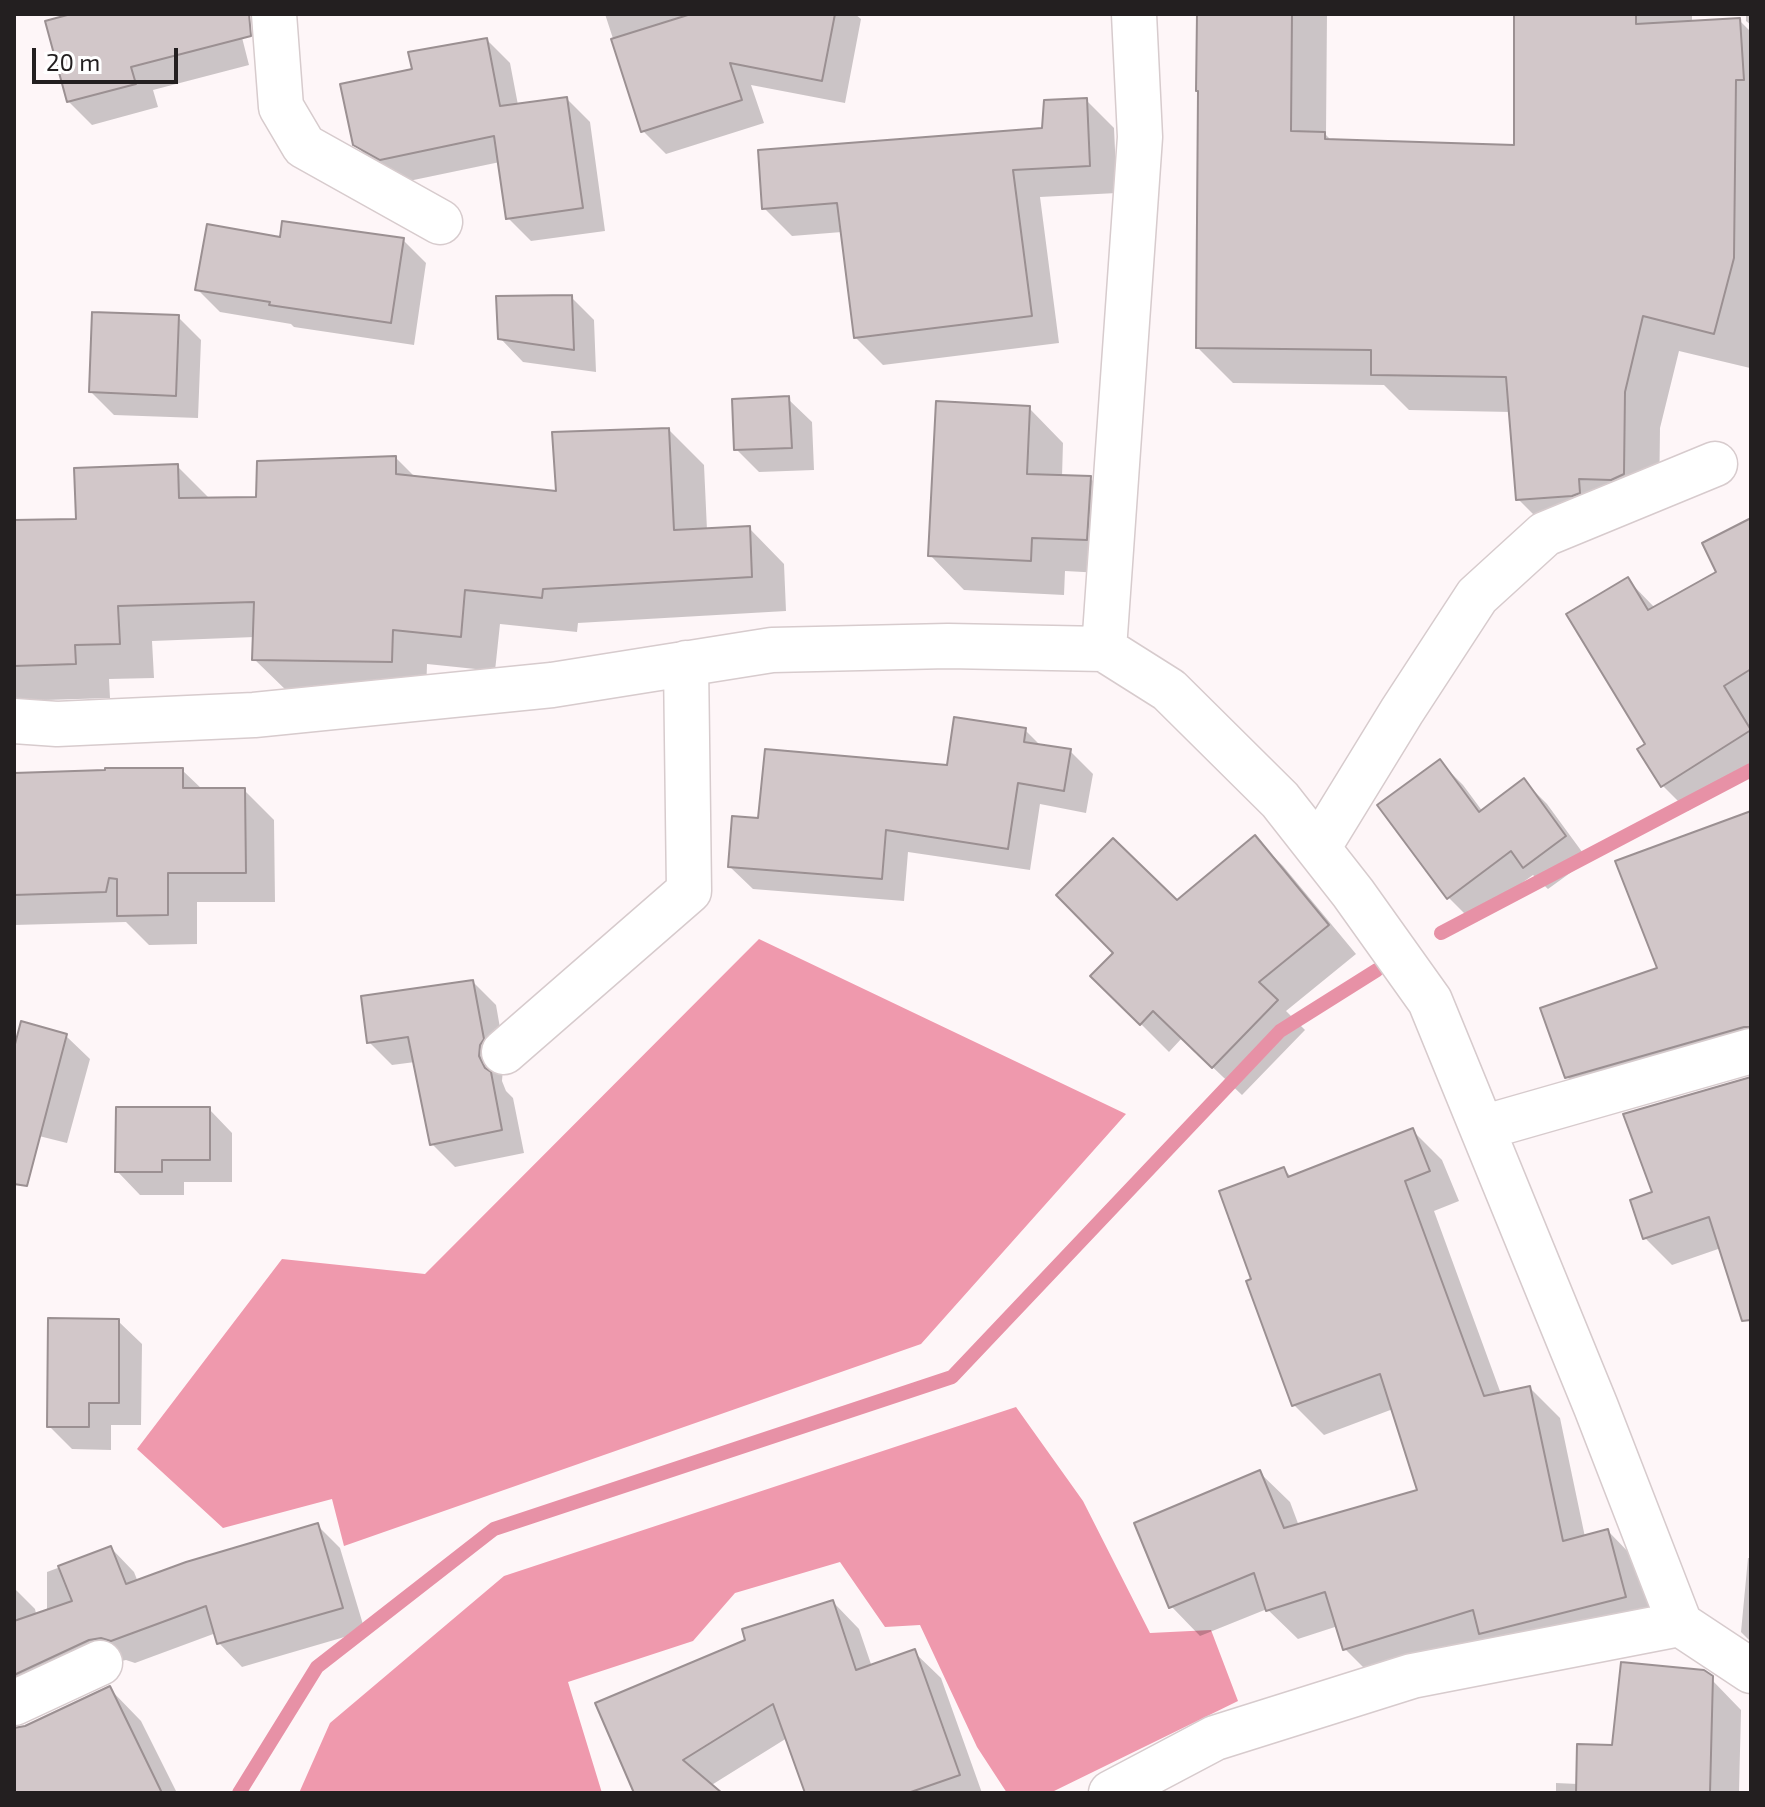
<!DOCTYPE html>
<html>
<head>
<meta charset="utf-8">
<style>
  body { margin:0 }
  #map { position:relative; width:1765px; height:1807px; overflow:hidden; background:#fef6f8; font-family:"Exo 2",sans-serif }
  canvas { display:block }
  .frame { position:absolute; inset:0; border:16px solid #231f20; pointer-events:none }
  .scale { position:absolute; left:32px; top:48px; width:146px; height:36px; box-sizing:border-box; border:4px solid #231f20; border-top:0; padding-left:10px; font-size:24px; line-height:28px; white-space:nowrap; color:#231f20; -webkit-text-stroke:6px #fff; paint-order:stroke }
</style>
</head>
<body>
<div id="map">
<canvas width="1765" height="1807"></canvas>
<div class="frame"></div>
<div class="scale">20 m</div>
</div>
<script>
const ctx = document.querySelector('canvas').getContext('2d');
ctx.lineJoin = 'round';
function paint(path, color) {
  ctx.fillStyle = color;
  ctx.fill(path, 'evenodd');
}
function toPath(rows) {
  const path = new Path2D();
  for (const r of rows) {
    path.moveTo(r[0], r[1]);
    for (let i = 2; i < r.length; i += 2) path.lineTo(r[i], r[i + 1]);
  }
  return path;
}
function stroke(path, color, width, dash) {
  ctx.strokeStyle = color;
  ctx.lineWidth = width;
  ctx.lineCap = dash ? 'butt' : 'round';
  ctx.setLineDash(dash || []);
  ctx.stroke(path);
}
const forest = toPath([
  [759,939,1126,1114,921,1344,344,1546,332,1499,223,1528,137,1449,282,1259,425,1274],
  [1016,1407,1083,1501,1150,1633,1211,1630,1238,1701,1050,1793,1007,1793,977,1747,920,1625,885,1627,840,1562,735,1593,693,1641,568,1682,602,1793,299,1793,330,1723,504,1576]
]);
const shadow = toPath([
  [79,14,236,14,249,65,153,90,158,107,92,125,68,101],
  [605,14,855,14,861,19,845,103,751,85,764,123,666,154,643,131],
  [1200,14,1327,14,1326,135,1332,141,1516,147,1516,14,1692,14,1692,23,1739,20,1751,32,1751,364,1750,368,1679,351,1660,428,1659,510,1554,535,1518,499,1511,412,1409,410,1384,385,1233,383,1198,348],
  [1746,14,1751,14,1751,25,1746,21],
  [487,40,510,63,518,105,567,99,590,122,605,231,531,241,508,218,500,162,404,182,378,167,354,144,414,71],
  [1086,100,1114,128,1117,193,1040,197,1059,343,883,365,855,337,842,232,792,236,764,208,1044,130],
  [281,239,403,240,426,263,414,345,294,327,291,324,220,312,197,289],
  [571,297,594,320,596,372,523,362,500,338],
  [178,317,201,340,198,418,114,415,91,392],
  [788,399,812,422,814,470,759,472,736,449],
  [1029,408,1063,443,1062,477,1090,478,1124,513,1120,574,1065,571,1064,595,964,590,930,555],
  [669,430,704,465,707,530,749,528,784,564,786,611,578,623,577,632,500,624,495,671,427,664,426,696,290,694,254,659,255,637,152,641,154,678,109,679,110,698,14,701,14,522,78,520,177,466,211,500,258,499,396,458,416,478,558,493],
  [1751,521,1751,770,1688,811,1663,786,1647,745,1628,580,1655,608,1719,572],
  [1025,730,1042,747,1070,751,1093,774,1086,813,1040,804,1030,870,908,852,904,901,753,889,730,867,760,821,948,767],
  [1440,762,1463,785,1483,812,1524,781,1547,804,1588,860,1548,889,1533,875,1471,920,1448,897],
  [182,770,203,790,244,790,274,820,275,902,197,902,197,944,149,945,126,922,14,925,14,775],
  [1751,816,1751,1059,1594,1104,1567,1077,1659,969],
  [1255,838,1283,866,1356,954,1286,1011,1305,1030,1242,1095,1182,1038,1169,1052,1093,976],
  [473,982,496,1005,506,1062,503,1068,502,1081,506,1091,513,1098,524,1153,455,1167,432,1144,415,1062,392,1065,369,1042],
  [66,1036,90,1059,67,1143,23,1132,14,1123,14,1056],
  [1751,1079,1751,1288,1721,1248,1672,1265,1645,1238,1654,1194],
  [209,1109,232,1133,232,1182,184,1182,184,1195,140,1195,117,1171],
  [1413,1131,1442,1160,1459,1201,1434,1211,1501,1394,1530,1388,1560,1418,1585,1537,1608,1531,1637,1561,1654,1626,1374,1678,1344,1648,1338,1626,1298,1639,1267,1609,1200,1636,1171,1606,1260,1473,1290,1502,1299,1526,1420,1491,1393,1409,1324,1435,1294,1405,1254,1280,1284,1169,1292,1178],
  [118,1321,142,1344,141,1425,111,1425,111,1450,72,1449,49,1426],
  [317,1525,340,1548,365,1631,242,1667,219,1643,216,1633,135,1663,126,1660,113,1663,14,1718,14,1588,35,1609,45,1654,47,1653,47,1572,111,1548,134,1572,138,1582],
  [1748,1558,1751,1558,1751,1642,1741,1632],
  [833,1602,859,1629,872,1667,914,1652,941,1678,982,1793,807,1793,787,1738,710,1786,719,1793,637,1793],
  [1712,1680,1741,1710,1739,1793,1556,1793,1556,1783,1578,1784,1614,1747],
  [109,1688,141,1721,177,1793,14,1793,14,1730,25,1728]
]);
const stream = toPath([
  [1441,933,1751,770],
  [239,1793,317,1667,494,1529,952,1377,1280,1031,1377,970]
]);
const building = toPath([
  [71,14,249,14,251,36,131,67,136,84,67,102,45,21,71,14],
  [691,14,835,14,822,81,730,63,742,100,641,132,611,39,691,14],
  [1197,14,1292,14,1291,131,1325,132,1325,139,1514,145,1514,15,1636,14,1636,24,1740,18,1744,80,1736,80,1734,258,1714,334,1643,316,1625,392,1624,474,1611,480,1579,479,1580,493,1572,496,1516,500,1506,377,1371,375,1371,350,1196,348,1198,91,1196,91,1197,14],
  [487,38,500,106,567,97,583,208,506,219,494,136,380,160,353,145,340,84,412,69,408,52,487,38],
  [1087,98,1090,166,1013,170,1032,316,854,338,837,203,762,209,758,150,1042,128,1044,100,1087,98],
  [282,221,404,238,391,323,269,305,270,302,195,290,207,224,280,237,282,221],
  [572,295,574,350,498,339,496,296,572,295],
  [92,312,179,315,176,396,89,392,92,312],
  [789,396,792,448,734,450,732,399,789,396],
  [936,401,1030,406,1027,474,1091,476,1087,540,1032,538,1031,561,928,556,936,401],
  [669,428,674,530,750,526,752,577,543,589,542,598,465,590,461,637,393,630,392,662,252,660,254,602,118,606,120,644,75,645,76,664,14,666,14,520,76,519,74,468,178,464,179,498,256,497,257,461,396,456,396,474,556,491,552,432,669,428],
  [1751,518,1751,669,1724,686,1751,730,1661,787,1637,749,1645,744,1566,614,1628,577,1648,610,1716,572,1702,543,1751,518],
  [954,717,1026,728,1024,742,1071,749,1064,791,1018,783,1008,849,886,830,882,879,728,867,732,816,758,818,765,749,947,765,954,717],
  [1440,759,1479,812,1524,778,1566,836,1523,868,1511,851,1447,899,1377,805,1440,759],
  [105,768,183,768,183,788,245,788,246,873,168,873,168,915,117,916,117,879,109,878,106,892,14,895,14,773,105,770,105,768],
  [1751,811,1751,1027,1744,1027,1565,1078,1540,1008,1657,968,1615,861,1751,811],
  [1255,835,1329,925,1259,982,1278,1000,1212,1068,1153,1011,1140,1025,1090,976,1113,953,1056,895,1113,838,1177,900,1255,835],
  [473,980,484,1039,480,1045,479,1056,485,1068,491,1072,502,1130,430,1145,408,1037,367,1043,361,996,473,980],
  [21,1021,67,1034,27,1186,14,1184,14,1048,21,1021],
  [1751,1077,1751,1320,1742,1321,1709,1217,1643,1239,1630,1200,1652,1192,1623,1114,1751,1077],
  [116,1107,210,1107,210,1160,162,1160,162,1172,115,1172,116,1107],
  [1413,1128,1430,1171,1405,1181,1484,1396,1530,1386,1563,1541,1608,1529,1626,1597,1479,1634,1473,1610,1343,1650,1325,1592,1266,1611,1254,1573,1169,1608,1134,1523,1260,1470,1284,1528,1417,1490,1380,1374,1292,1406,1246,1281,1251,1279,1219,1191,1284,1167,1288,1177,1413,1128],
  [48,1318,119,1319,119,1403,89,1403,89,1427,47,1427,48,1318],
  [318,1523,343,1608,217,1644,206,1606,111,1641,101,1638,89,1640,14,1675,14,1621,72,1601,58,1566,111,1546,126,1584,186,1562,318,1523],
  [833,1600,856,1670,915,1649,960,1775,908,1793,805,1793,773,1704,683,1760,722,1793,634,1793,595,1703,745,1640,742,1629,833,1600],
  [1621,1662,1704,1670,1713,1676,1710,1793,1576,1793,1577,1744,1612,1745,1621,1662],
  [110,1686,162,1793,14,1793,14,1728,25,1726,110,1686]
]);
const minor = toPath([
  [274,14,281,107,304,146,440,222],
  [1104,649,1140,137,1134,14],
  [14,721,57,724,254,715,552,685,772,650,948,646,1104,649,1169,690,1280,800,1353,893,1430,1001,1596,1407,1680,1624,1751,1671],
  [1318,848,1402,711,1477,596,1545,534,1715,464],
  [504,1052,689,891,686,663],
  [1482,1128,1751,1051],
  [14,1703,100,1663],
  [1111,1793,1215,1738,1412,1676,1680,1624]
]);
paint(forest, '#ef99ad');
paint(shadow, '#0003');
stroke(stream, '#e791a6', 14);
paint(building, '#d2c7c9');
stroke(building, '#9b9092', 2);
stroke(minor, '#d7cbcd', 47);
stroke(minor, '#fff', 44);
</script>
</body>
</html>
